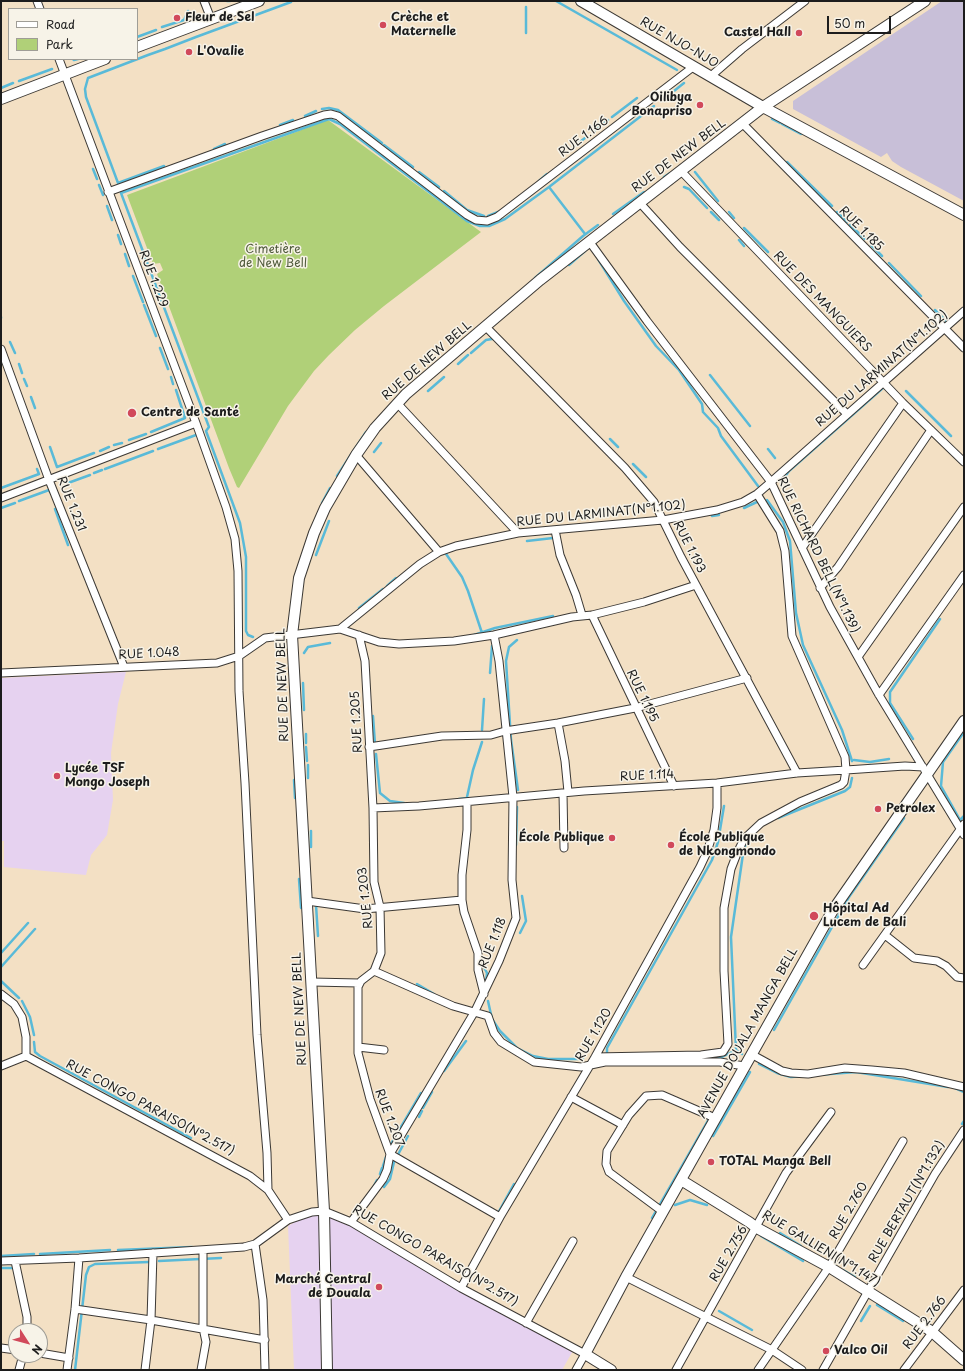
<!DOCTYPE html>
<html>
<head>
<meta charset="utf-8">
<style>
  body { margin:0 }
  #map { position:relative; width:965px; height:1371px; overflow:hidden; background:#f3e0c4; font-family:"Playpen Sans",sans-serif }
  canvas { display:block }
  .frame { position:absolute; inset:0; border:2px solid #1c1c1c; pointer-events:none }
  .legend { position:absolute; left:8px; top:8px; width:130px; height:52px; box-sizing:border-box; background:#f7f3e8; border:1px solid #9f9d96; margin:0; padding:5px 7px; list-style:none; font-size:12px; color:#1c1c1c }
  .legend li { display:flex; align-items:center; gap:8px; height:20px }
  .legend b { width:20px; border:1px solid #9f9d96 }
  .north { position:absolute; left:8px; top:1323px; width:40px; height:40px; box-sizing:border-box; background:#f7f3e8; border:1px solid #9f9d96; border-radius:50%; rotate:126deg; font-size:11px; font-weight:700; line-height:16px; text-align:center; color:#1c1c1c }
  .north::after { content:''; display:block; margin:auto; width:14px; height:18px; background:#d1495b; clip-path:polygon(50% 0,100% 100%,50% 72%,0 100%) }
  .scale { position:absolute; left:827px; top:16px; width:64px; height:18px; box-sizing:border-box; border:2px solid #1c1c1c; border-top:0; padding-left:5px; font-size:12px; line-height:14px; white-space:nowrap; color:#1c1c1c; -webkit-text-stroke:3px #f7f3e8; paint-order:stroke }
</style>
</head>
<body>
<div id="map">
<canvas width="965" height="1371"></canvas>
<div class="frame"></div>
<ul class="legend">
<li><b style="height:5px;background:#fff"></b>Road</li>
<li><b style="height:11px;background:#b0d078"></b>Park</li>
</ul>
<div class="north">N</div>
<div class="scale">50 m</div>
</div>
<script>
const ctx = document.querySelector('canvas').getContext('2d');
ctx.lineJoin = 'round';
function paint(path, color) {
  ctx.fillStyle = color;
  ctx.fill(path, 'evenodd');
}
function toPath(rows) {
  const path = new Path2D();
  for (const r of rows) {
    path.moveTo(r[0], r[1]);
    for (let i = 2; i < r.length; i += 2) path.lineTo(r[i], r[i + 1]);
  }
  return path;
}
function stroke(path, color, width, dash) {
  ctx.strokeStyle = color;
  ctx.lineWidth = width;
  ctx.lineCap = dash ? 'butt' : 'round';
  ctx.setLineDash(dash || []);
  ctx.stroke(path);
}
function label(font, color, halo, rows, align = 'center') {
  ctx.font = font + ' "Playpen Sans",sans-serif';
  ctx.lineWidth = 3;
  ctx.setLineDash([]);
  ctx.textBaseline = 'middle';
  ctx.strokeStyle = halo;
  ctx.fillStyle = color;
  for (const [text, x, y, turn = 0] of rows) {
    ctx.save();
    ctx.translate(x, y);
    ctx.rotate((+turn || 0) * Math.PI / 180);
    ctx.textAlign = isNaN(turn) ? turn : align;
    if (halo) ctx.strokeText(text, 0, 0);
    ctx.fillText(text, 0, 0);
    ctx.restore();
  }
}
const built = toPath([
  [126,672,118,704,111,753,113,800,107,835,91,855,86,875,4,867,4,841,1,841,1,678],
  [318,1209,344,1216,574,1349,562,1370,294,1370,288,1226]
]);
const industrial = toPath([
  [942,1,964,1,964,201,901,167,892,161,887,153,881,157,793,109,793,101]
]);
const green = toPath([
  [328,120,481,232,384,306,355,330,329,355,314,371,288,406,239,488,237,487,229,468,157,274,163,270,160,263,153,264,127,195]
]);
const stream = toPath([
  [227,1,230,1],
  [556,1,677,70],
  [162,27,184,20,188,11],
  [526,33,526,7],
  [137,37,156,30],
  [196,37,291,2],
  [165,49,196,37],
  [148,55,88,78,85,89,86,97,118,183,164,166],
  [148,55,165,49],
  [73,59,74,60,78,59],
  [19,81,52,69],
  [1,88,13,83],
  [669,95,684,83],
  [322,109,329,108,338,110,382,143],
  [305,116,316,111],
  [612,117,637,98],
  [772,119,780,123],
  [782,124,801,134],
  [280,125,293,120],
  [593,132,608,120],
  [384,145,413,167],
  [573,147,585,138],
  [214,149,225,144],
  [787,162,832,206],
  [93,169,97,179],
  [419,172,439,187],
  [695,172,718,201],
  [664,177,670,173],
  [539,181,547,174],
  [99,185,103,195],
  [549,187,585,234],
  [684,187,689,189,707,208],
  [444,191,467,210,484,216],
  [107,206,112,220],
  [711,212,719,220],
  [729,212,734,218],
  [837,212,847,222],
  [613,214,644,192],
  [488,216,498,212],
  [850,225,865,239],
  [744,228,768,252],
  [118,235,121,244],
  [739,240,744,246],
  [871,245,882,256],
  [125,254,129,266],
  [598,259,624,301,656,346,679,370,702,404,703,412,718,428,721,436,758,486],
  [889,263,921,296],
  [569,265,585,251],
  [133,276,143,302],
  [535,278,583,236,598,225],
  [144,305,156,336],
  [935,310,946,321],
  [1,317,1,318],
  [10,342,15,353],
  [160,348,168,369],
  [471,353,486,340,492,339],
  [19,364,22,373],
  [458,364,468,355],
  [710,375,750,426],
  [171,377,173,384],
  [24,379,27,386],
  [428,391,444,377],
  [906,391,951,436],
  [31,397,35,408],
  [151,432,185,418,176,390],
  [610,439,618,447],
  [129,440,146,434],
  [114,445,122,443],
  [50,447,57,467,94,453],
  [158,449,196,435],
  [768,449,775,458],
  [100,451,109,447],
  [374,452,381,443],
  [633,464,638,469],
  [105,469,153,451],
  [638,469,646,477],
  [94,473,102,470],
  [337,476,366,432],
  [781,482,789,471,884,387],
  [68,483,90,475],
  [1,488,39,474,37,469],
  [767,500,783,522,790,541,796,613,803,645,842,730,852,761],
  [19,501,49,490,50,492],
  [322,503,330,488],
  [1,508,15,503],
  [744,508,759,501],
  [55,509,68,545],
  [712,516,719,515],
  [527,541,553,538],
  [444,551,462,577,468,591,482,633],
  [316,555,329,521],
  [387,586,396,578],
  [359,608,383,589],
  [474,635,495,628,553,616],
  [253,637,248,635,246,631,246,557,240,523,206,431,209,427,121,193,329,119,340,124,467,221,480,226,489,226,505,219,549,187,654,106],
  [517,640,509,647,506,661,511,740,518,790],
  [304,653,308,647,330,643],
  [490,673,492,646],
  [303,683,304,710],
  [373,716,375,744],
  [482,730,484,699],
  [964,732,943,762,941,786,960,820,964,816],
  [306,734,306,743],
  [913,739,890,703,890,692,940,619],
  [306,747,307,761],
  [376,754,380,793,390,801,404,803],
  [854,760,870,762,889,759],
  [308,765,308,778],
  [294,780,295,798],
  [467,797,473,770,482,742],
  [459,799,467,798],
  [778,818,845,791,850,787,852,778],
  [311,831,311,847],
  [516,845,517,807],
  [299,879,301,908],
  [316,905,318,936],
  [520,933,526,921,522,896],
  [1,953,28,923],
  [480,960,487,973,486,982],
  [1,967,35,929],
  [1,981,19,998],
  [417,984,434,994],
  [22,1001,30,1017,34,1035],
  [488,1001,492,1019,500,1031,517,1048,533,1056,548,1059,583,1059],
  [774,1030,849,897,904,818],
  [34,1042,35,1052,40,1056,191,1138],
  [736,1050,731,937,743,854,745,846,750,838],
  [736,1050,742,1054],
  [607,1056,607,1048,712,860,718,842,724,806],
  [700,1058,722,1057,736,1050],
  [759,1064,777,1073,791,1077,856,1072,948,1087],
  [444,1071,466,1041],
  [955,1088,964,1092],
  [423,1108,432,1092],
  [419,1117,422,1111],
  [962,1124,964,1121],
  [401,1127,421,1093],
  [713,1136,750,1072],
  [389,1148,400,1127],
  [383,1166,386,1157],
  [380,1174,382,1168],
  [384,1187,390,1179,394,1162,408,1136],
  [373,1188,377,1180],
  [675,1205,690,1200,707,1205],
  [497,1215,514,1184],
  [652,1218,710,1117],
  [780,1233,801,1246],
  [761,1236,803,1261],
  [118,1250,192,1247],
  [40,1254,110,1250],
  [1,1256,34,1254],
  [159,1261,221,1258],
  [1,1268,15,1268],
  [843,1270,855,1277],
  [877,1305,903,1321],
  [719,1311,752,1330],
  [861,1321,870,1306],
  [75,1370,86,1275,89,1267,95,1264,149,1262]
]);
const street = toPath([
  [37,1,40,9],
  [204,1,211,19],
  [59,59,196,423,226,507,235,539,238,571,239,691,245,783,257,1035,267,1153,268,1190],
  [711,76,742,49,805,1],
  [743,124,964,348],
  [682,172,903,403,964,462],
  [108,192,262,136,324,115,331,114,338,116,467,215,476,220,487,221,497,217,693,67],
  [640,203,680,247,847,414],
  [589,241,647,321,771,482,830,607,879,695,964,835],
  [486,327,625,468,654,502,681,557,797,773],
  [1,349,49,480,124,667],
  [397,403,518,533],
  [356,455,439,552],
  [1,498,196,423],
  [555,530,560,555,576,595,582,615],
  [802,548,903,403],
  [820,588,838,567,861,533,931,430],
  [592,615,674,786],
  [340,629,379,642,399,644,454,641,494,635,572,617,592,615,644,602,696,585],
  [359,635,365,661,373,808,374,882,380,907,381,953,374,971,453,1006,488,1016,494,1033,501,1042,534,1062,581,1067,605,1062,720,1062,744,1066],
  [858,657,964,507],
  [1,673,217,663,239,656,265,638,340,629,420,564,439,552,456,546,518,533,663,520,717,510,743,502,757,494,771,482,964,311],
  [879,695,964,575],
  [558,723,565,761,568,792],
  [369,747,442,736,491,735,505,731,558,723,635,708,747,678],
  [563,793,564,848],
  [467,802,467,830,462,875,462,900,464,912,478,953,478,970,484,994],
  [373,808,419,806,584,791,717,783,797,773,846,770,905,766,923,767],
  [307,901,365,909,462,900],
  [885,935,914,958,937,961,946,966,957,977,964,978],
  [863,965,964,824],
  [374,971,361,981,358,987,358,1053,370,1099,390,1154,500,1217],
  [312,982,359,983],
  [1,994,14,1004,22,1017,26,1037,26,1056],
  [358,1047,384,1050],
  [751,1054,782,1071,791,1073,808,1074,845,1068,872,1070,904,1073,964,1087],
  [595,1057,701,1055,723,1052,728,1044,724,971,724,908,731,869,738,851,744,839,761,823,800,802,841,785,844,782,846,770,845,757,792,636,785,551,780,531,757,494],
  [1,1066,26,1056,250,1176,268,1190,288,1220,312,1212,324,1211,351,1222,461,1288,585,1354,576,1370],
  [571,1097,623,1125],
  [663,1212,609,1172,606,1164,607,1151,629,1115,646,1096,662,1095,715,1118],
  [351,1222,383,1179,387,1170,390,1154,475,1011,499,961,516,918,512,880,513,797,499,661,494,635],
  [255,1244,263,1300,265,1370],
  [1,1261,79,1258,244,1247,255,1244,288,1220],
  [15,1261,27,1317,27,1331],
  [626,1277,772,1350,802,1370],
  [461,1288,500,1217,595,1057,700,867,707,852,714,830,717,808,717,783],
  [75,1309,151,1320,265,1340],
  [526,1323,573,1241],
  [1,1348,16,1350],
  [40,1353,69,1358],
  [19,1370,23,1355],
  [67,1370,75,1309,79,1258],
  [145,1370,151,1320,153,1253],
  [201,1370,206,1342,203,1328,203,1250],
  [676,1370,786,1173,831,1112],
  [758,1370,829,1267,903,1141],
  [823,1370,935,1174,964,1130],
  [904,1370,964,1290]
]);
const secondary = toPath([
  [581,1,763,107,964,215],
  [137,47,259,1],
  [1,99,105,59],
  [681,1180,749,1222,757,1228,829,1267,931,1331,964,1360],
  [327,1370,324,1211,292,635,299,578,314,533,325,508,356,455,375,428,406,394,540,280,763,107,925,1],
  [611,1370,585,1354,626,1277,833,910,964,721]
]);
const markers = [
  [177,18,4,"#d1495b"],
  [383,25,4,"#d1495b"],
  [799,33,4,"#d1495b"],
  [189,52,4,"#d1495b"],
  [700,105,4,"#d1495b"],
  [132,413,5,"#d1495b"],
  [57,776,4,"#d1495b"],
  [878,809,4,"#d1495b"],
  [612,838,4,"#d1495b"],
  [671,845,4,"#d1495b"],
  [814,916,5,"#d1495b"],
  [711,1162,4,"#d1495b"],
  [379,1287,4,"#d1495b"],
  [826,1351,4,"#d1495b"]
];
const poiNames = [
  ["Fleur de Sel",185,18],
  ["Crèche et",391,18],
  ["Maternelle",391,32],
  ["Castel Hall",791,33,"right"],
  ["L'Ovalie",197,52],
  ["Oilibya",692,98,"right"],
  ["Bonapriso",692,112,"right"],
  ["Centre de Santé",141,413],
  ["Lycée TSF",65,769],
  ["Mongo Joseph",65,783],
  ["Petrolex",886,809],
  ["École Publique",604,838,"right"],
  ["École Publique",679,838],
  ["de Nkongmondo",679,852],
  ["Hôpital Ad",823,909],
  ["Lucem de Bali",823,923],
  ["TOTAL Manga Bell",719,1162],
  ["Marché Central",371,1280,"right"],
  ["de Douala",371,1294,"right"],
  ["Valco Oil",834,1351]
];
const streetNames = [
  ["RUE NJO-NJO",679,43,30],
  ["RUE 1.166",584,137,-37],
  ["RUE DE NEW BELL",679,156,-37],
  ["RUE 1.185",861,229,45],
  ["RUE 1.229",153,279,69],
  ["RUE DES MANGUIERS",822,302,46],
  ["RUE DE NEW BELL",427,361,-41],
  ["RUE DU LARMINAT(N°1.102)",882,369,-41],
  ["RUE 1.231",71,504,68],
  ["RUE DU LARMINAT(N°1.102)",601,514,-6],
  ["RUE 1.193",689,547,63],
  ["RUE RICHARD BELL(N°1.139)",818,555,64],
  ["RUE 1.048",149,654,-3],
  ["RUE DE NEW BELL",283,685,-92],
  ["RUE 1.195",642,696,64],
  ["RUE 1.205",357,722,-93],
  ["RUE 1.114",647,776,-3],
  ["RUE 1.203",366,898,-96],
  ["RUE 1.118",493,943,-68],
  ["RUE DE NEW BELL",300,1009,-93],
  ["AVENUE DOUALA MANGA BELL",748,1033,-61],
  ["RUE 1.120",594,1035,-60],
  ["RUE CONGO PARAISO(N°2.517)",150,1108,28],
  ["RUE 1.207",389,1118,69],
  ["RUE BERTAUT(N°1.132)",907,1202,-60],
  ["RUE 2.760",849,1211,-60],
  ["RUE GALLIENI(N°1.147)",821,1249,31],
  ["RUE 2.756",729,1254,-60],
  ["RUE CONGO PARAISO(N°2.517)",435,1256,30],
  ["RUE 2.766",925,1323,-53]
];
const parkNames = [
  ["Cimetière",273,250],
  ["de New Bell",273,264]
];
paint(built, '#e6d2f0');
paint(industrial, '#c8bfd8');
paint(green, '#b0d078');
stroke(stream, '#59bad8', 2.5);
stroke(street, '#3c3935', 9);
stroke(secondary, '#3c3935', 12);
stroke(street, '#fff', 7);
stroke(secondary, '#fff', 10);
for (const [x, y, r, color] of markers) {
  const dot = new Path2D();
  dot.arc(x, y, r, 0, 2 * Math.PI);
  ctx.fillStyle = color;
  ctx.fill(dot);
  stroke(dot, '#f7f3e8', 1.5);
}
label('bold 12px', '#1c1c1c', '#f7f3e8', poiNames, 'left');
label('12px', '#1c1c1c', '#f7f3e8', streetNames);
label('12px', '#505b3c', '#f7f3e8', parkNames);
</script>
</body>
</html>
